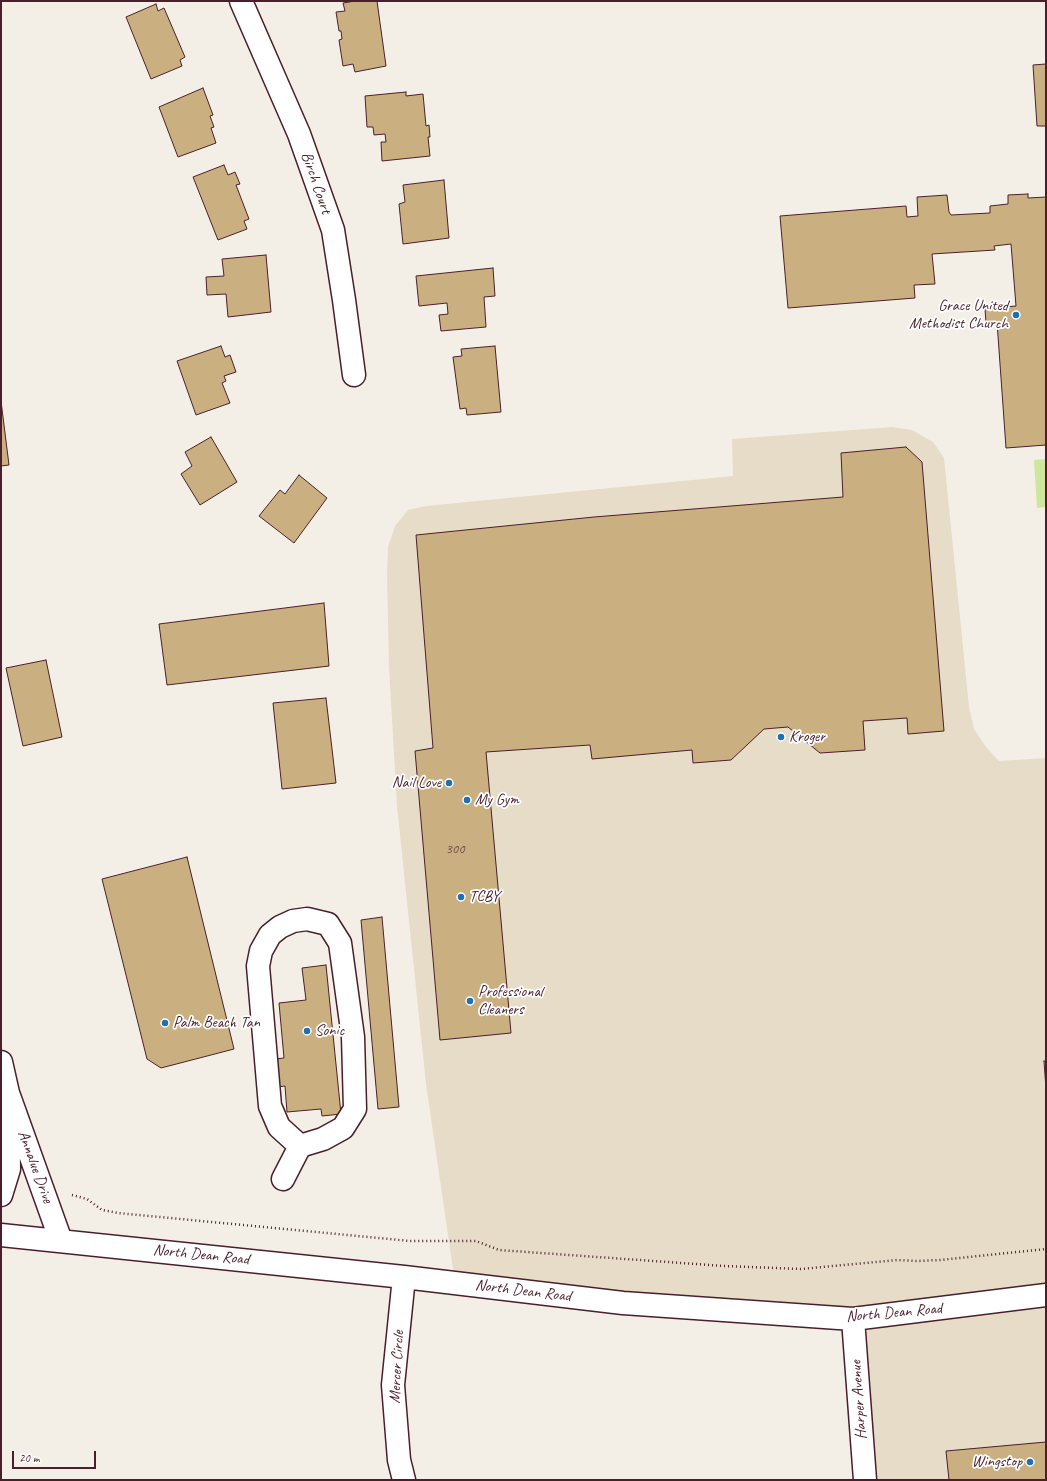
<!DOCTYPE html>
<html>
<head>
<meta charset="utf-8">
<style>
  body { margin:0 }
  #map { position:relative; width:1047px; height:1481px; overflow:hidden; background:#f4efe6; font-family:Caveat,sans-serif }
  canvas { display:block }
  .frame { position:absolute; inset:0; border:2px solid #4a1f2b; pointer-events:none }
  .scale { position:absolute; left:12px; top:1451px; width:84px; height:18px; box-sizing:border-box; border:2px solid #4a1f2b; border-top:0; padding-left:5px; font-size:12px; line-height:14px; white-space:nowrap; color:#4a1f2b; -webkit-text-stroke:3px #fff; paint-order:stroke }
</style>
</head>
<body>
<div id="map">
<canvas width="1047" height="1481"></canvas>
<div class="frame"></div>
<div class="scale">20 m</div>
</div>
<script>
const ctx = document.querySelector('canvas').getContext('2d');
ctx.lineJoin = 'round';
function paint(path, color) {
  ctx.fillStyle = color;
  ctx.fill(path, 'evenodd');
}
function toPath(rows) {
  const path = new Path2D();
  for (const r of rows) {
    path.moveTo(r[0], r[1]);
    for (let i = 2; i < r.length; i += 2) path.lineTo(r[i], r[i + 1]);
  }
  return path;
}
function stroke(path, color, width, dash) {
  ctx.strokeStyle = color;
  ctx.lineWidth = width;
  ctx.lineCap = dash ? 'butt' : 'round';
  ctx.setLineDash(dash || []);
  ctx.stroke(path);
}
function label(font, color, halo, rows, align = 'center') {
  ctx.font = font + ' Caveat,sans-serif';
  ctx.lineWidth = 3.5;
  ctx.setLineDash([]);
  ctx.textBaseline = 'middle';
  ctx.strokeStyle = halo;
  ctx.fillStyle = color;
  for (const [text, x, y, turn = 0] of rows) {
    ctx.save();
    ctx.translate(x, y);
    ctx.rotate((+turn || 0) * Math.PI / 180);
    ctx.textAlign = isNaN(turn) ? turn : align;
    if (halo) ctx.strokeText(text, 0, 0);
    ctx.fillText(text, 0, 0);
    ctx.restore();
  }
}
const built = toPath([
  [892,427,912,430,933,442,944,458,969,707,974,729,986,747,999,761,1046,758,1046,1480,865,1480,853,1319,455,1283,426,1084,397,806,389,667,387,575,388,547,395,526,408,510,426,506,733,476,732,439]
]);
const green = toPath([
  [1046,459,1046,507,1037,508,1034,460]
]);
const building = toPath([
  [355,1,377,1,386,66,355,72,353,64,343,66,339,40,342,39,341,31,339,31,336,12,345,11,343,3,355,1],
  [156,4,158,11,164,8,185,57,180,60,182,66,151,79,126,17,156,4],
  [1046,64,1046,126,1037,126,1033,65,1046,64],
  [203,88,213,115,210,116,214,127,211,128,216,143,178,157,159,107,203,88],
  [406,92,406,96,423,94,426,126,429,125,430,137,428,137,430,156,382,161,381,142,386,142,385,134,374,135,373,127,367,127,365,96,406,92],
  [224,165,228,175,235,172,240,184,236,185,249,219,244,221,247,229,218,240,193,177,224,165],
  [444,180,449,238,403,244,399,204,405,202,403,185,444,180],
  [1028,194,1028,198,1046,197,1046,445,1006,448,997,322,986,323,985,309,1016,306,1011,244,994,246,995,250,932,254,935,284,914,285,915,298,788,308,780,216,906,206,907,217,918,216,917,197,947,195,949,212,951,215,990,213,990,206,1008,204,1008,195,1028,194],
  [266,255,271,312,228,317,226,294,207,295,206,277,224,276,222,259,266,255],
  [493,268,495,296,484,297,486,327,441,331,439,315,448,314,447,303,419,306,416,276,493,268],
  [221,346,225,357,230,355,236,372,224,376,226,381,222,383,230,403,196,415,177,361,221,346],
  [495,346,501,412,467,415,466,408,460,409,453,357,462,356,461,349,495,346],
  [1,401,9,465,1,466,1,401],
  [211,437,237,482,200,505,181,474,192,466,185,452,211,437],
  [906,447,922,462,944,731,908,734,907,718,863,721,865,750,820,753,788,727,764,729,731,760,693,763,692,750,592,759,590,745,486,752,511,1033,440,1040,415,751,433,748,416,535,594,517,843,497,841,453,906,447],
  [299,475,327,498,294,543,259,516,280,490,285,494,299,475],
  [324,603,329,666,167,685,159,624,324,603],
  [46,660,62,737,23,746,6,668,46,660],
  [326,698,336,783,282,789,273,703,326,698],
  [187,857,234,1049,161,1068,147,1059,102,879,187,857],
  [382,917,399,1107,378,1109,361,920,382,917],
  [326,965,341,1114,322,1116,321,1109,287,1112,285,1086,278,1087,275,1059,284,1058,279,1003,306,1000,302,968,326,965],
  [1044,1061,1046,1061,1046,1089,1044,1061],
  [1046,1442,1046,1480,949,1480,946,1451,1046,1442]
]);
const path = toPath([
  [72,1195,87,1199,102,1210,118,1213,410,1241,476,1241,499,1250,724,1266,801,1269,897,1260,917,1261,940,1260,1046,1249]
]);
const minor = toPath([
  [241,1,299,134,333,230,344,300,354,375],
  [1,1062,8,1093,61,1241],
  [283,1179,300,1146,323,1139,343,1128,355,1109,353,1037,340,943,328,924,307,919,293,921,280,927,270,935,261,951,258,966,270,1106,279,1127,300,1146],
  [1,1195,9,1169,8,1110],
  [1,1235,404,1277,623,1303,853,1319,1046,1295],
  [404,1277,393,1385,399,1460,404,1480],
  [853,1319,865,1480]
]);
const markers = [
  [1016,315,4,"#1f6fb2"],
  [781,737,4,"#1f6fb2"],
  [449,783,4,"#1f6fb2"],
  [467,800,4,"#1f6fb2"],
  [461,897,4,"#1f6fb2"],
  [470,1001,4,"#1f6fb2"],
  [165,1023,4,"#1f6fb2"],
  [307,1031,4,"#1f6fb2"],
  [1030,1462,4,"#1f6fb2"]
];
const numberNames = [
  ["300",455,849]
];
const streetNames = [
  ["Birch Court",316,183,71],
  ["Annalue Drive",35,1167,70],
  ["North Dean Road",201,1255,6],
  ["North Dean Road",523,1291,7],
  ["North Dean Road",894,1313,-5],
  ["Mercer Circle",397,1367,-87],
  ["Harper Avenue",859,1400,-94]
];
const poiNames = [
  ["Grace United",1008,306,"right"],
  ["Methodist Church",1008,324,"right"],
  ["Kroger",789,737],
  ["Nail Love",441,783,"right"],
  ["My Gym",475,800],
  ["TCBY",469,897],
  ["Professional",478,992],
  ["Cleaners",478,1010],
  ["Palm Beach Tan",173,1023],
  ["Sonic",315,1031],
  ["Wingstop",1022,1462,"right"]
];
paint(built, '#e7dcc7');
paint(green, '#cde79d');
paint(building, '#cab080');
stroke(building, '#4a1f2b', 1);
stroke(minor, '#4a1f2b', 25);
stroke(path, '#4a1f2b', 2.5, [1, 3]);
stroke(minor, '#fff', 22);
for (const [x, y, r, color] of markers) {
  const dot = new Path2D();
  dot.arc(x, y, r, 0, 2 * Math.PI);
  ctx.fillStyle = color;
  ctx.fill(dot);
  stroke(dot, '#fff', 1.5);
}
label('14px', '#6a4340', null, numberNames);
label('16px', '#4a1f2b', '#fff', streetNames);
label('16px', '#4a1f2b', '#fff', poiNames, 'left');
</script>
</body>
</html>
